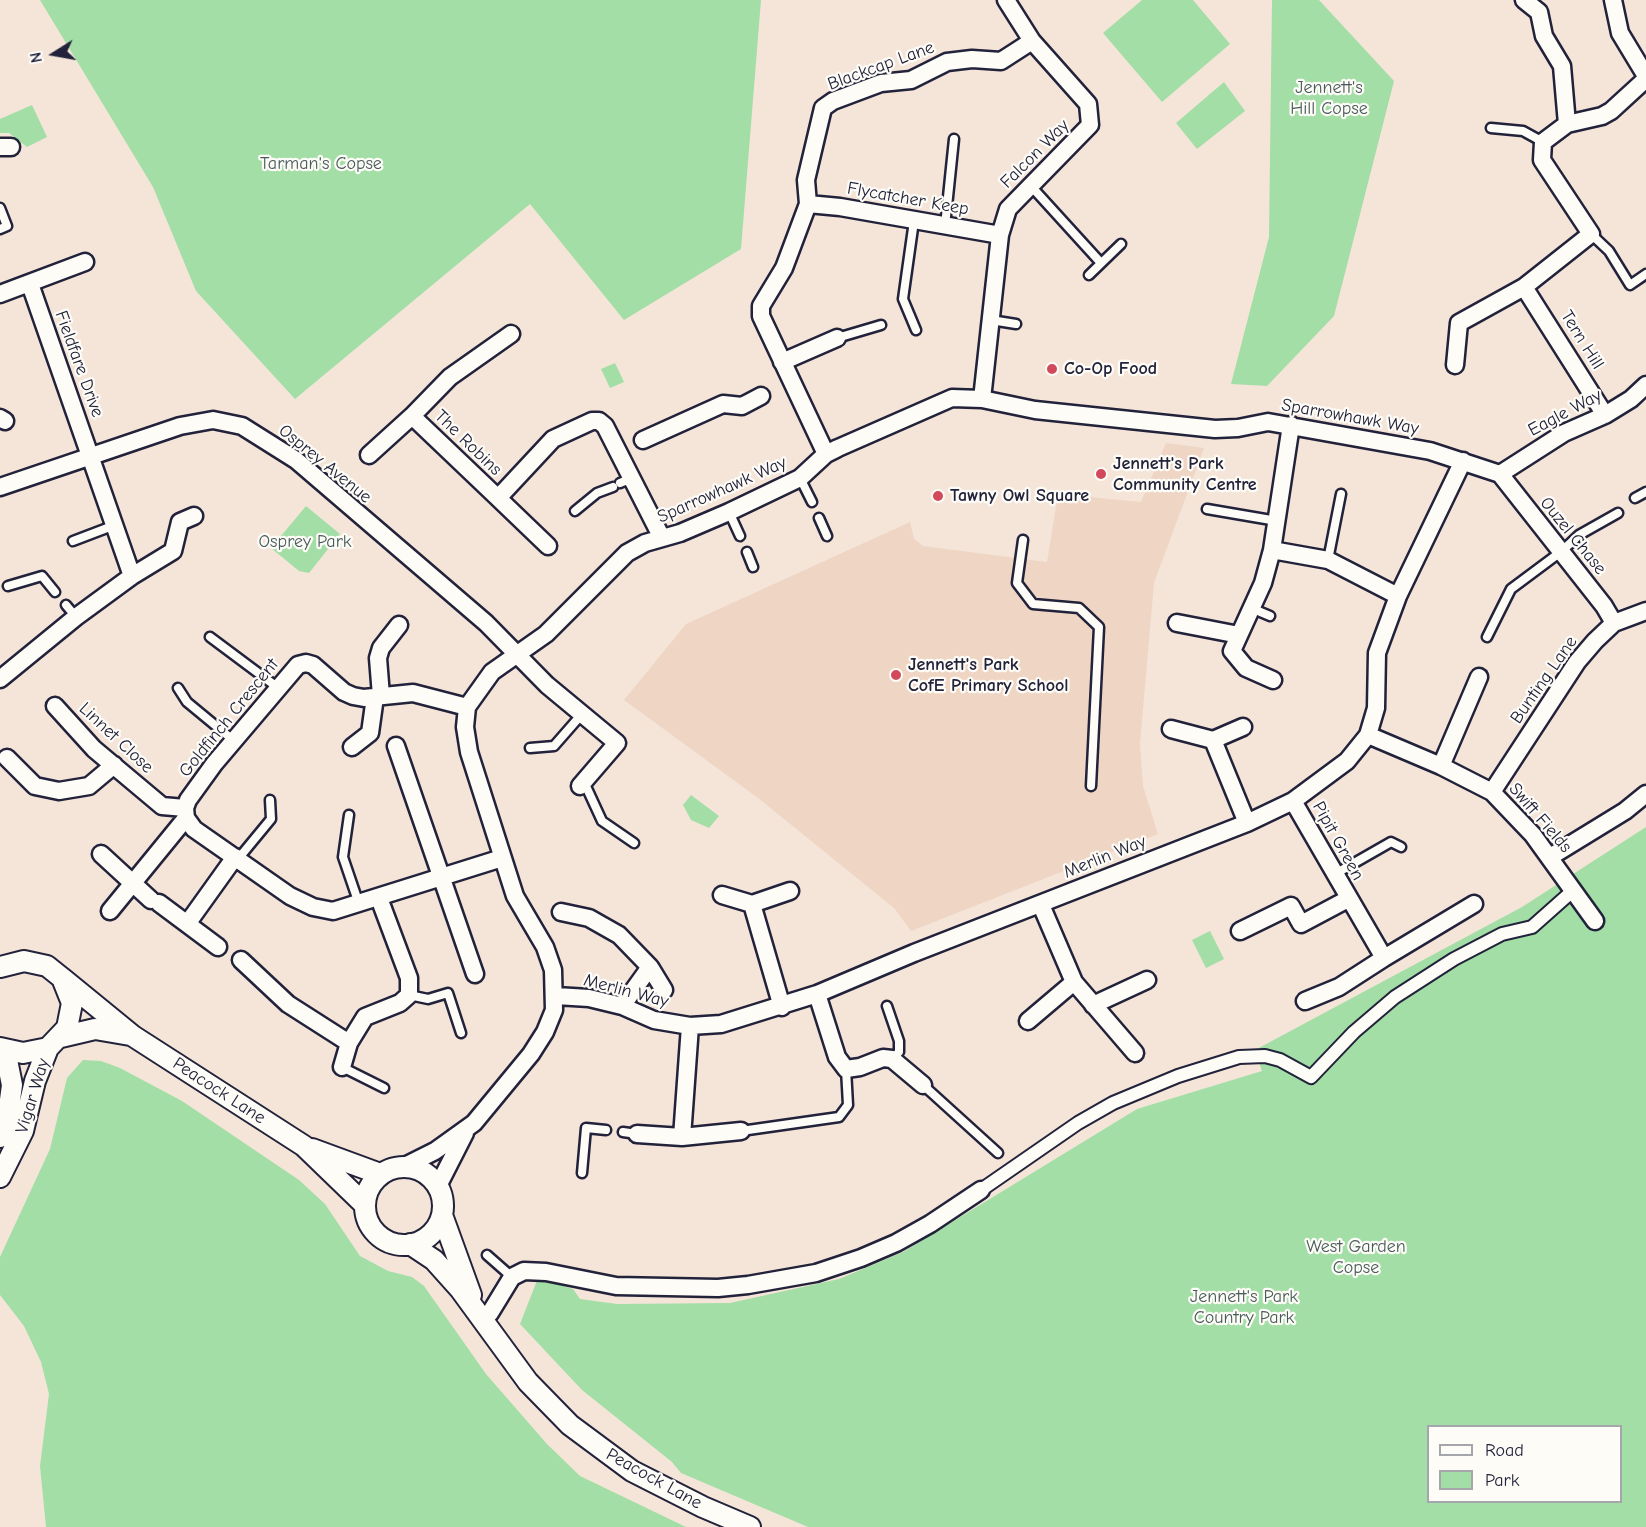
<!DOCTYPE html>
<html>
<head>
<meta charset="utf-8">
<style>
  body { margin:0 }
  #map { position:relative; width:1646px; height:1527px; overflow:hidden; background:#f5e5d9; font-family:"Comic Neue",sans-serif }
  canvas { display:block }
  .legend { position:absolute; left:1427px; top:1425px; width:195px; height:78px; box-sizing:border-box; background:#fdfcf7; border:2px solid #a5a5ac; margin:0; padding:8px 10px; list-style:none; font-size:18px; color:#22223b }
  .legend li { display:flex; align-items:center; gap:12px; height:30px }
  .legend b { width:30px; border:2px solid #a5a5ac }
  .north { position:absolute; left:24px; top:24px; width:60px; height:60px; -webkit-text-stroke:4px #fdfcf7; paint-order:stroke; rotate:259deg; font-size:16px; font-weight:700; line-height:24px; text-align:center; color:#22223b }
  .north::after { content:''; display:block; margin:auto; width:21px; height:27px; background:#22223b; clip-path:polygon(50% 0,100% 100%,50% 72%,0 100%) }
</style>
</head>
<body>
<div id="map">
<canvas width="1646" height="1527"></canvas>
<ul class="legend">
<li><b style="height:8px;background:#fdfcf7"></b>Road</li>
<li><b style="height:16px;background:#a2dea5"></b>Park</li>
</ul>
<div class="north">N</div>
</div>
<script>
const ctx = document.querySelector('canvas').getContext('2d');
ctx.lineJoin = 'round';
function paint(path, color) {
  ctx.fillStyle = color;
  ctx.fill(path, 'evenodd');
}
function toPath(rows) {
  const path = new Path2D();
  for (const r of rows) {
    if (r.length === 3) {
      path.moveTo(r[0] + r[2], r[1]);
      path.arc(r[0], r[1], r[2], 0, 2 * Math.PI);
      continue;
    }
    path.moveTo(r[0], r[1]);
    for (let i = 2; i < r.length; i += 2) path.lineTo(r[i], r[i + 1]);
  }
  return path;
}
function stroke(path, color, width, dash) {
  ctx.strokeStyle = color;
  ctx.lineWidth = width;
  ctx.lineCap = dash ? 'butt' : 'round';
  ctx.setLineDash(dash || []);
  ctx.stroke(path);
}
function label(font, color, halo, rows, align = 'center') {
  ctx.font = font + ' "Comic Neue",sans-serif';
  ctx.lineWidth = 4.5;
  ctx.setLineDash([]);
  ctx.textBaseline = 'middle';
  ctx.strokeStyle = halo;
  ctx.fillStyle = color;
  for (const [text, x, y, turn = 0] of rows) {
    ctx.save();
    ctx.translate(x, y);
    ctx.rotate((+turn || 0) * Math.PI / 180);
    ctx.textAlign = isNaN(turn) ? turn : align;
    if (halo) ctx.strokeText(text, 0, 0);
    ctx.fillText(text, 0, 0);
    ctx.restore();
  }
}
const built = toPath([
  [1166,443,1204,448,1154,583,1140,744,1143,786,1158,834,911,931,894,908,758,798,624,700,686,624,910,522,914,539,923,546,1047,562,1058,494,1141,502]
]);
const green = toPath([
  [40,0,761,0,741,249,624,320,530,204,295,399,196,291,153,187],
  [1142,0,1193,0,1230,44,1162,102,1103,33],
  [1272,0,1319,0,1394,81,1334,316,1267,386,1231,384,1269,237],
  [1224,82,1245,111,1197,149,1176,123],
  [32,105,47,137,27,147,9,133,0,133,0,119],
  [615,363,624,382,610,388,601,369],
  [306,506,340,534,309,573,299,571,271,548],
  [691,795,719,816,709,828,691,820,683,805],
  [1646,827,1646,1527,808,1527,681,1473,672,1462,582,1390,520,1324,538,1278,573,1289,580,1299,617,1304,730,1303,839,1279,903,1252,1137,1109,1262,1071,1255,1050,1522,907],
  [1428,1426,1620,1426,1620,1502,1428,1502],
  [1210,931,1224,959,1206,968,1192,940],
  [83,1060,101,1061,120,1068,182,1101,299,1180,325,1204,360,1256,388,1271,412,1277,424,1286,486,1374,547,1444,580,1476,686,1527,46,1527,40,1466,49,1394,41,1362,24,1326,0,1295,0,1257,50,1149,67,1078]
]);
const service = toPath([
  [1491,128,1523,131,1543,142],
  [1030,185,1101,263],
  [0,208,7,226,0,229],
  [914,221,903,299,916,330],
  [945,226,954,139],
  [1591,234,1609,251,1630,285,1646,274],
  [1089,275,1121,244],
  [991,320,1016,324],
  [837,338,881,325],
  [800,478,812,502],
  [620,483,632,478],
  [1635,498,1646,492],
  [1207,509,1277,521],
  [575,511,597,493,613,487],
  [729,512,740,536],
  [819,518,827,536],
  [1023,540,1017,583,1033,604,1079,608,1099,627,1091,786],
  [73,541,115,525],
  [747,552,753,567],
  [1328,560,1341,494],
  [8,586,42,576,55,592],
  [66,605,76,617],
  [1251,608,1270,616],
  [210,637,277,687],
  [1487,637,1511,589,1562,551,1579,535,1618,513],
  [178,688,187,702,233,740],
  [530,748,554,746,582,714],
  [584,782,602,821,634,843],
  [349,815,343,857,359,904],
  [238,859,271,819,270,800],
  [1335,874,1391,842,1401,847],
  [409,995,428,999,448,993,461,1033],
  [887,1006,899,1041,899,1052,892,1059],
  [342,1067,384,1088],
  [923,1085,998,1153],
  [741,1131,839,1117,848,1105,846,1069],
  [623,1132,637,1134],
  [582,1173,586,1128,606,1130],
  [487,1255,512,1277]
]);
const pedestrian = toPath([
  [981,1190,1078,1123,1113,1103,1178,1076,1239,1057,1265,1056,1280,1060,1311,1077,1354,1032,1395,997,1454,959,1502,934,1532,927,1568,895]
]);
const minor = toPath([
  [1524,0,1539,12,1544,36,1562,66,1567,124],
  [1613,0,1620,33,1646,76],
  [0,147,11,147],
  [808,204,840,207,1000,235],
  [30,284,132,576],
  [1524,287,1605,415],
  [0,294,85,262],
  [511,334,450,377,412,416,498,498,553,439,592,421,599,421,605,426,662,538],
  [782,362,837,338],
  [1455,365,1459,323,1524,287,1591,234,1542,160,1543,142,1567,124,1602,116,1611,111,1646,79],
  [982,399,1000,235,1008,209,1090,125,1088,104,1032,41,1006,0],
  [0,418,5,421],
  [643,440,723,404,742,406,761,396],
  [826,454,761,316,761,306,784,268,808,204,806,180,823,108,833,101,881,83,911,80,947,62,972,59,1001,61,1032,41],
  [369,455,412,416],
  [1500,474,1604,606,1614,623],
  [1500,474,1564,433,1605,415,1631,399,1646,385],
  [0,487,180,426,213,420,242,426,296,460,486,623,547,685,617,743,580,786],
  [498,498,548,546],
  [1272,550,1328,560,1398,596],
  [1177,623,1239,635],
  [0,679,76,617,132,576,173,551,180,522,194,516],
  [1273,680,1246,668,1232,651,1263,583,1272,550,1291,425],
  [381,696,378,658,381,648,399,625],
  [55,706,94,749,162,806,185,808],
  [467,707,413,693,364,698,353,696,344,692,313,665,306,663,298,665,214,764,188,800,185,808,186,818,194,829,290,896,313,907,333,911,502,858],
  [1171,729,1213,740,1243,727],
  [1368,735,1441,766,1492,792,1533,835,1595,921],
  [1213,740,1247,823],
  [396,746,475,974],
  [352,747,370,733,375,697],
  [7,758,35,786,59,791,89,786,114,765],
  [1441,766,1479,677],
  [1492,792,1577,662,1595,641,1614,623,1646,611],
  [1293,801,1384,958,1474,904],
  [101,854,151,900],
  [1550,857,1625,811,1646,794],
  [722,895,752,904,782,1007],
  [159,903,218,947],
  [752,904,790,891],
  [1041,905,1074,982,1135,1053],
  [110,911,186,818],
  [561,912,589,918,619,935,650,967,664,990],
  [187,924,235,857],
  [1240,931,1291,906,1301,924,1348,899],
  [241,960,288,1004,349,1043],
  [817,994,837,1057,846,1069,860,1067,883,1058,892,1059,923,1085],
  [556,996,589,998,622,1006,654,1020,690,1026,721,1024,817,994,914,953,1247,823,1293,801,1347,761,1368,735,1376,708,1377,653,1398,596,1463,461],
  [1305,1001,1339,987,1384,958],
  [1093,1005,1147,980],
  [622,1006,650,967],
  [1028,1021,1074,982],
  [342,1067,349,1043,365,1017,400,1003,409,995,409,978,379,898],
  [637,1134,682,1137,741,1131],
  [682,1137,690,1026],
  [403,1167,435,1151,474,1123,531,1054,545,1032,554,1010,553,970,545,947,515,896,469,752,465,727,467,707,492,672,546,634,627,553,645,543,680,533,729,512,800,478,826,454,838,448,952,398,982,399,1035,410,1215,429,1238,428,1268,422,1430,451,1500,474],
  [438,1186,465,1133],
  [482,1319,490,1313,512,1277,524,1271,546,1272,616,1286,718,1288,748,1285,816,1273,861,1258,896,1243,930,1224,981,1190]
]);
const tertiary = toPath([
  [0,967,24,961,47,966,62,978,72,1003,67,1028,48,1048,23,1053,0,1048],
  [62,978,133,1036,304,1146,365,1205],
  [61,1037,95,1029,130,1035],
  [0,1137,8,1115,12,1085,5,1050],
  [312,1149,380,1174],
  [404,1206,39],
  [0,1177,23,1131,35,1081,48,1048],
  [442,1215,471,1295],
  [410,1244,434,1260,460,1289,528,1382,570,1425,632,1471,703,1507,750,1527]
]);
const markers = [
  [1052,369,6,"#d1495b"],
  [1101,474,6,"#d1495b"],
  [938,496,6,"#d1495b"],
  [896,675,6,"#d1495b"]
];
const streetNames = [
  ["Blackcap Lane",881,66,-20],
  ["Falcon Way",1035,154,-45],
  ["Flycatcher Keep",908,199,10],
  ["Tern Hill",1582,340,58],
  ["Fieldfare Drive",79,364,70],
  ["Eagle Way",1565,413,-28],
  ["Sparrowhawk Way",1350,417,10],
  ["The Robins",468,443,44],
  ["Osprey Avenue",325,464,39],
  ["Sparrowhawk Way",722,490,-24],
  ["Ouzel Chase",1573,536,51],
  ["Bunting Lane",1544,680,-55],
  ["Goldfinch Crescent",229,718,-51],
  ["Linnet Close",116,738,43],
  ["Swift Fields",1540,818,49],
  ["Pipit Green",1338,841,61],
  ["Merlin Way",1105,857,-22],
  ["Merlin Way",626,991,15],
  ["Peacock Lane",219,1091,33],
  ["Vigar Way",33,1096,-73],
  ["Peacock Lane",654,1479,29]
];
const parkNames = [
  ["Jennett's",1329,88],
  ["Hill Copse",1329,109],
  ["Tarman's Copse",321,164],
  ["Osprey Park",305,542],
  ["West Garden",1356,1247],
  ["Copse",1356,1268],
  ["Jennett's Park",1244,1297],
  ["Country Park",1244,1318]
];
const poiNames = [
  ["Co-Op Food",1064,369],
  ["Jennett's Park",1113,464],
  ["Community Centre",1113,485],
  ["Tawny Owl Square",950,496],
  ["Jennett's Park",908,665],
  ["CofE Primary School",908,686]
];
paint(built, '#efd5c4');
paint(green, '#a2dea5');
stroke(service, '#22223b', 13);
stroke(pedestrian, '#22223b', 16);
stroke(minor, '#22223b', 21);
stroke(tertiary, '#22223b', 24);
stroke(service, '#fdfcf7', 8);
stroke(pedestrian, '#fdfcf7', 12);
stroke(minor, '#fdfcf7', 16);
stroke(tertiary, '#fdfcf7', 20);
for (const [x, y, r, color] of markers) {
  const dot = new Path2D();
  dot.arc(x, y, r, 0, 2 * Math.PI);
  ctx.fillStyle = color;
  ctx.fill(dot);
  stroke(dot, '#fdfcf7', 2);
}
label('18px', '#22223b', '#fdfcf7', streetNames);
label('18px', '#485a5b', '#fdfcf7', parkNames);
label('bold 18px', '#22223b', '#fdfcf7', poiNames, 'left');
</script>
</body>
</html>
